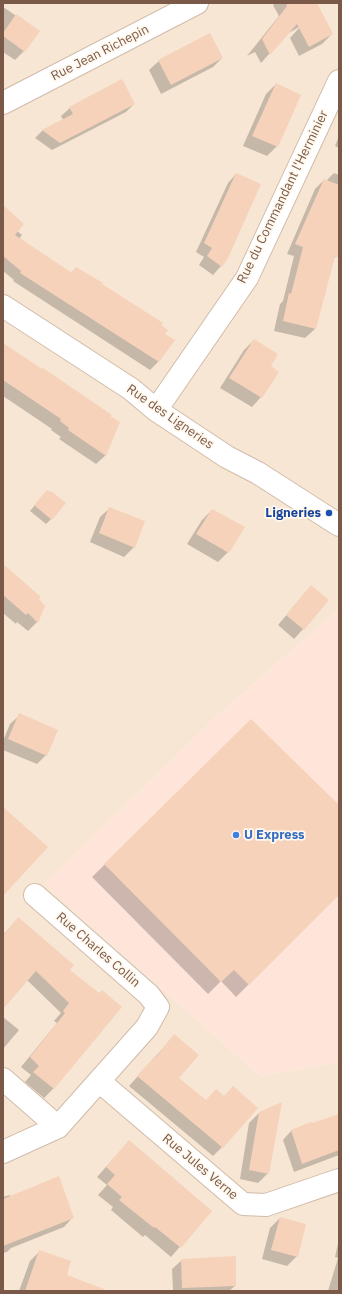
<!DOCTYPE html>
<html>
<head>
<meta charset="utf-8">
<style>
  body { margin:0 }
  #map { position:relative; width:342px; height:1294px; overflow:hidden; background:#fef4e6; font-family:"IBM Plex Sans",sans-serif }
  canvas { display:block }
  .frame { position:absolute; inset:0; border:4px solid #7a5948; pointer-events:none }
</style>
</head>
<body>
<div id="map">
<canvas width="342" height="1294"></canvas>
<div class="frame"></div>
</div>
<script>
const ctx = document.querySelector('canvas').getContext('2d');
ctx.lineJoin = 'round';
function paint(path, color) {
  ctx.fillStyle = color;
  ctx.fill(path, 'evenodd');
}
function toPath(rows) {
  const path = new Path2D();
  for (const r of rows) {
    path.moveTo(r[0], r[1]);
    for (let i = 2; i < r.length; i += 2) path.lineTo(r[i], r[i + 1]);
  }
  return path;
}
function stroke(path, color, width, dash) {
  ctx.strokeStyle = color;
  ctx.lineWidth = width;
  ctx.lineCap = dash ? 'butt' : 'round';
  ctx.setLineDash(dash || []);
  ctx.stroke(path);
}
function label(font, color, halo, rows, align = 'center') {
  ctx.font = font + ' "IBM Plex Sans",sans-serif';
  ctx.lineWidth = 3.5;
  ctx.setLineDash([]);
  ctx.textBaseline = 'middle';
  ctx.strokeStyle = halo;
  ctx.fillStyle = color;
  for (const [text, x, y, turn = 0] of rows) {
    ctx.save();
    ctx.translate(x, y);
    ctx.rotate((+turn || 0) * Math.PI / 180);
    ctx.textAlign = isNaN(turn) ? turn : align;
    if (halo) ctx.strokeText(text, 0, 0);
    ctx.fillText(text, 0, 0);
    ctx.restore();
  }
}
const residential = toPath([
  [3,3,339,3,339,609,218,715,44,884,260,1076,339,1062,339,1291,3,1291]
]);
const commercial = toPath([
  [339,609,339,1062,260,1076,44,884,218,715]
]);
const shadow = toPath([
  [275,3,315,3,311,20,287,34,261,63,255,52,247,56,279,16,273,5],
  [3,7,39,31,24,51,15,60,3,52],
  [325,22,332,34,322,44,299,56,290,38,299,28],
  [222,58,213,67,161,94,149,70,159,61],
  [276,84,277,146,267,156,243,146,266,94],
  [134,104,126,112,52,150,35,138,43,130,63,120,61,116,70,108],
  [339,136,339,148,335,146],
  [334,173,339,175,339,246,336,256,333,259,315,329,305,338,274,331,280,304,283,301,294,256,287,254,315,189,324,180,326,181],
  [236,174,221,266,213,275,199,265,204,257,196,252,228,183],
  [3,206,17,231,22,235,19,239,71,273,76,268,101,284,159,326,164,334,173,340,158,362,150,370,13,281,14,280,3,271],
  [254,340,269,367,261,397,252,407,220,388,244,350],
  [3,345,106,455,96,464,59,439,61,437,51,430,52,429,3,396],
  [43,496,51,519,46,524,30,511],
  [110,508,134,547,124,557,90,542,100,517],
  [212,510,228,552,218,562,187,544,202,520],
  [3,567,44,606,37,622,28,631,17,622,16,624,3,613],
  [311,586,303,629,294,639,278,625],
  [20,715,46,755,37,764,3,750,3,741,10,724],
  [251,721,339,807,339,894,236,997,221,981,208,994,92,877],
  [18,919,68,970,99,994,121,1007,53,1089,44,1098,25,1082,31,1075,21,1067,57,1023,54,1021,61,1013,27,980,3,1008,3,935],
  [3,1017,19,1030,3,1049],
  [174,1036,177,1078,222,1147,213,1156,129,1086],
  [259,1113,268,1173,258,1183,240,1179,249,1123],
  [339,1115,339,1156,339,1155,294,1172,283,1140,291,1131],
  [129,1141,211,1211,171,1257,145,1235,143,1237,111,1210,113,1207,98,1195,107,1185,97,1177],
  [10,1195,11,1197,73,1217,64,1227,11,1248,7,1252,3,1253,3,1197],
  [280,1218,297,1256,287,1266,262,1259,270,1228],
  [339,1239,339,1291,328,1291,338,1258,335,1257],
  [40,1251,65,1276,71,1291,19,1291,30,1261],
  [182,1260,235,1286,229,1291,173,1291,172,1269]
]);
const building = toPath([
  [286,3,317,3,333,34,309,47,297,24,270,55,262,39,287,6],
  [16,14,40,31,25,52,3,36,3,33],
  [210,33,223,58,171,85,158,60],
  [122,79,135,104,60,143,42,130,73,114,69,107],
  [276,83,301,95,278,147,252,136],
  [236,173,261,184,228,258,222,267,207,256,212,248,204,243],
  [324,179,339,185,339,258,335,256,316,329,283,321,289,293,291,294,303,247,295,244],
  [3,205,24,224,15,235,72,273,76,267,103,283,102,284,163,323,161,325,168,330,165,334,175,340,159,362,20,273,21,271,3,256],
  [254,339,278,354,271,366,279,372,262,398,229,378],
  [3,343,42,369,43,368,112,415,110,416,120,422,106,456,68,430,69,428,60,421,61,419,3,380],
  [47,490,50,492,51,491,66,503,52,520,34,505],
  [109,507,145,521,135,548,99,533],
  [212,509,245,527,229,553,196,534],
  [3,564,41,597,39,599,45,606,38,623,28,613,26,615,3,595],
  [311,585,329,600,304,630,286,615],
  [19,713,58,730,47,756,8,739],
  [251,719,339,805,339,895,249,985,234,970,221,982,104,864],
  [3,807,48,847,3,896],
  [18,917,74,965,70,970,99,993,102,990,122,1007,54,1089,33,1072,39,1066,30,1057,65,1013,63,1011,69,1003,36,971,3,1009,3,936],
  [174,1034,199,1055,179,1078,206,1100,216,1089,224,1096,233,1086,258,1108,223,1148,137,1076,155,1056,156,1057],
  [282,1102,269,1174,249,1170,259,1112],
  [339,1114,339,1150,302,1164,291,1130,311,1122,312,1123],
  [129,1140,212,1211,181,1248,155,1227,154,1228,119,1200,122,1197,107,1184,115,1175,106,1167],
  [59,1176,74,1218,3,1246,3,1199],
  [280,1217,306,1224,298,1257,271,1250],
  [39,1250,71,1261,67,1275,104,1289,104,1291,25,1291],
  [236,1256,236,1286,182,1288,181,1259]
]);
const street = toPath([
  [3,103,197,3],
  [3,306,131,389,156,410,227,457,258,473,339,525],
  [156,410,247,278,339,81],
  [3,1079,58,1127],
  [99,1081,243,1204,266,1205,339,1180],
  [3,1152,58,1127,147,1027,158,1007,149,995,35,895]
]);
const markers = [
  [329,513,4,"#1a4fb4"],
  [236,835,4,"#3f7fe0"]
];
const streetNames = [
  ["Rue Jean Richepin",100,53,-27],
  ["Rue du Commandant l'Herminier",283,197,-64],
  ["Rue des Ligneries",170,417,35],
  ["Rue Charles Collin",98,950,41],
  ["Rue Jules Verne",200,1167,40]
];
const transitNames = [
  ["Ligneries",321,513]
];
const shopNames = [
  ["U Express",244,835]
];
paint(residential, '#f7e6d3');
paint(commercial, '#ffe4d9');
paint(shadow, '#0003');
paint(building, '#f6d2bb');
stroke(street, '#d1bbaa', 24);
stroke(street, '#fff', 22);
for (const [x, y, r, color] of markers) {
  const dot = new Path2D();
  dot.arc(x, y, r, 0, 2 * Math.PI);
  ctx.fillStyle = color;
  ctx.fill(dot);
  stroke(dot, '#fff8ee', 1.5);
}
label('13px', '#7a5948', '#fff8ee', streetNames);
label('bold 13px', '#164399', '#fff8ee', transitNames, 'right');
label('bold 13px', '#366cbe', '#fff8ee', shopNames, 'left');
</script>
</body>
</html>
